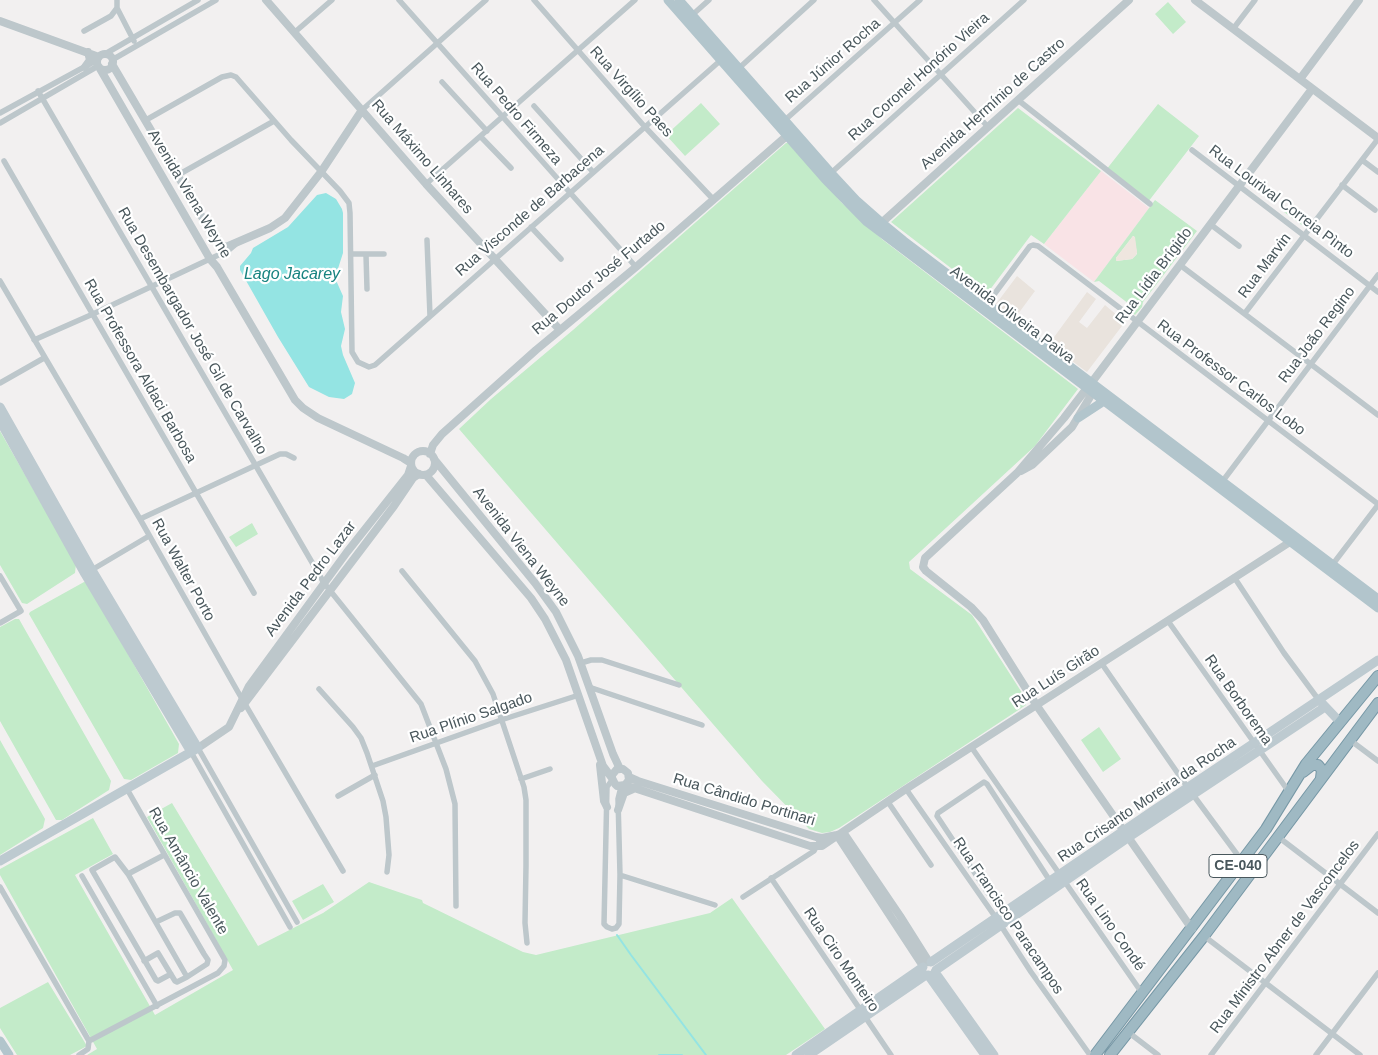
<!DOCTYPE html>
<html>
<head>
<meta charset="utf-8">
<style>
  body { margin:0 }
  canvas { display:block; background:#f2f0f0 }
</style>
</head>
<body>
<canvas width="1378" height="1055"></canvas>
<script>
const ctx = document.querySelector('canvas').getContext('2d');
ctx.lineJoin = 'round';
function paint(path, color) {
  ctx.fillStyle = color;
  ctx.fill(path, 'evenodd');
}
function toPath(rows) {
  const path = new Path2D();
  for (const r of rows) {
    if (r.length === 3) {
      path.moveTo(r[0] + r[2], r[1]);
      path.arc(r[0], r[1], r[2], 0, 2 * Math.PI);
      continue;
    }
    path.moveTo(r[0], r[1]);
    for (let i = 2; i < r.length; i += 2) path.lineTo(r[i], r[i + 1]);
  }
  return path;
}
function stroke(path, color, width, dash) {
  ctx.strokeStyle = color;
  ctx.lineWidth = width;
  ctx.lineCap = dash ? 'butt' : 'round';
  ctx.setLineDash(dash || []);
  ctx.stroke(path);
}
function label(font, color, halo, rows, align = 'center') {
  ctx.font = font + ' Helvetica,sans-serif';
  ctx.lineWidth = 4.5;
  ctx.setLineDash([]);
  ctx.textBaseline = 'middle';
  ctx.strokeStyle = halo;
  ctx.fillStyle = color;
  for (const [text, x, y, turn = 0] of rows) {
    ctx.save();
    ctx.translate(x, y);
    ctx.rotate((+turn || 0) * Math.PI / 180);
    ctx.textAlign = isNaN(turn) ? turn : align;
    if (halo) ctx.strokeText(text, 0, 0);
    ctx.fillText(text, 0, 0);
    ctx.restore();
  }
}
const commercial = toPath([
  [1017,276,1035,291,1015,318,996,304],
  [1087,292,1096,299,1079,322,1087,328,1105,305,1125,322,1087,372,1049,344]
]);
const medical = toPath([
  [1101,171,1149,208,1094,282,1044,244]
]);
const green = toPath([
  [1168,2,1186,22,1173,34,1155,14],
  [701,103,720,124,685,156,666,135],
  [1158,104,1199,136,1148,202,1106,170],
  [1018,108,1101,171,1044,244,1031,235,986,295,891,222],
  [786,143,788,143,842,203,883,240,1078,389,1035,446,909,562,910,569,972,615,1026,699,1026,705,839,828,830,832,822,833,809,829,762,781,459,429,491,399,573,330],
  [1155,200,1197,231,1143,302,1142,307,1135,315,1130,311,1129,304,1099,281,1094,282],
  [1133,236,1134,236,1137,254,1132,259,1116,261,1116,258],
  [1292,203,1309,218,1303,226,1284,212],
  [0,431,76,564,75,573,27,604,22,603,0,565],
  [252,523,258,534,236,547,229,537],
  [84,582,87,582,179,744,178,753,131,780,124,779,29,614,30,612],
  [15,619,19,619,111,781,109,790,62,820,56,820,0,721,0,627],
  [1099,727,1121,759,1103,772,1081,740],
  [0,740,45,819,43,828,0,855],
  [172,803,258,946,323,913,369,882,422,900,423,903,523,952,536,955,710,913,732,898,825,1029,786,1055,87,1055,97,1049,0,875,0,869,93,818,113,854,75,875,155,1015,233,970,147,817],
  [323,884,334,902,303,920,292,901],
  [48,982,87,1046,70,1055,17,1055,0,1028,0,1008]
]);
const sand = toPath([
  [1133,236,1135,237,1137,252,1136,255,1132,259,1116,261,1116,258]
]);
const water = toPath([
  [326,193,336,199,342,209,343,213,343,253,335,278,343,296,341,312,345,329,341,346,343,355,355,383,352,394,344,399,329,397,309,387,278,337,240,270,240,266,251,253,253,248,288,227,317,195]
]);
const stream = toPath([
  [617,935,631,955,706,1055],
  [659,1055,682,1055]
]);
const minor = toPath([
  [117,0,117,8,134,41],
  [399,0,636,267],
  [534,0,645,127,712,198],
  [874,0,988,127],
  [690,17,709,0],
  [1233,29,1255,0],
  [84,31,111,16,117,8],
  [295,32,332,0],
  [105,54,198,0],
  [112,60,216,0],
  [738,69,814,0],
  [442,82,487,131],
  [38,91,324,583,421,704,446,769,455,804,456,906],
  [1018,100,1150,204],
  [534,106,593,172],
  [362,110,486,0],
  [0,113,97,60],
  [146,120,222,77,231,75,236,77,291,140,340,191,349,203,350,213,352,352,358,362,369,367,375,365,721,60],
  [785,120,920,0],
  [0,123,98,66],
  [481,137,511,168],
  [1192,150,1378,292],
  [1362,160,1378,172],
  [4,161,254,593],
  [831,173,1024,0],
  [178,175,274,121],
  [426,184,635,0],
  [1342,185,1375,210],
  [1210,224,1239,246],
  [531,227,561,259],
  [427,240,430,316],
  [351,254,384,254],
  [366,255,367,289],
  [1180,265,1378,415],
  [0,281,140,519,238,692,343,871],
  [987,304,1030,246,1033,245,1038,246,1378,504],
  [1245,313,1378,139],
  [34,340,93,314,229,250,235,245],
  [0,383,44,358],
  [1222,482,1378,275],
  [140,519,280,454,286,454,294,458],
  [1333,564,1378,505],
  [90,571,149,536],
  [402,571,475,661,493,694,524,787,526,800,526,866,525,923,527,943],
  [0,576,21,611,0,623],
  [1234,577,1284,653,1318,699],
  [1168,621,1289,792],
  [581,663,591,660,602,660,679,685],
  [1102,664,1188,788,1242,861],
  [589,687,702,725],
  [319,689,353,727,361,738,367,753,383,801,386,817,389,855,387,872],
  [1350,740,1378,761],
  [198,748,297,922],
  [972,748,1142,993],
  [191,752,290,927],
  [372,766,501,720,579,695],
  [521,779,550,769],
  [612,780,607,787,604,924,607,927,612,929,616,928,619,924,620,875,618,799,621,787],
  [906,789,996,918,1031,972,1090,1055],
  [338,796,375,775],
  [888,802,931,865],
  [1277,836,1378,913],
  [128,874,115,857,92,870,156,980,158,981,171,974],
  [620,875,715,905],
  [82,876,157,1006],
  [771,878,891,1055],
  [0,887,89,1041,88,1049,79,1055],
  [988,893,937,816,938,813,984,782,987,784,1050,881],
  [743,897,814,851,821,838],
  [156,922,175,913,180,913,204,954,208,960,207,964,187,977],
  [1204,936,1360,1055],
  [144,961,158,953,175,981,177,982,187,977,128,874,164,855],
  [1128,1032,1158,1055],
  [89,1041,218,973,224,966,225,960,127,789],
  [1211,1055,1378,834],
  [1316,1055,1378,973]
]);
const tertiary = toPath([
  [266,0,426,184,559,329],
  [1195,0,1378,138],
  [0,21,99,57],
  [105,62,8],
  [112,64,212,234,220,244,226,247,270,228,285,218,321,172,362,110],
  [85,67,90,60,88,52],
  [99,67,210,259,217,267,295,400,303,408,318,418,403,458,411,463],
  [1300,79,1359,0],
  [878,226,1129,0],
  [1087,388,1064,418,1017,473,925,558,923,567,926,571,971,607,983,620,1037,706,1192,929],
  [423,463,12],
  [430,454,433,445,442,434,536,350,636,267,790,133],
  [434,459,535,583,556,612,578,656,613,754,620,769],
  [1021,471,1032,465,1072,427,1090,397,1092,382,1312,89],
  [426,475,531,598,545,619,566,660,603,766,612,778],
  [241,708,394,506,413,478,419,474],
  [198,748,229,727,249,686,347,552,408,475,411,466],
  [600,765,604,801,607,807],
  [629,777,638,781,816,837,822,838,837,835],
  [625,785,629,780,628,773,623,769,617,769,612,775,612,778,615,784,617,786,625,785,810,846,822,846,906,789,1290,542],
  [618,810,624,793,633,789],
  [843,832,900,916,929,962],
  [837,835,923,966]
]);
const secondary = toPath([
  [0,407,92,570,198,748,0,861],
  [0,421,85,574,191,752],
  [1321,702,1340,722],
  [931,962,1154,810,1378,660],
  [936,970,1129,837,1325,707],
  [935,972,994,1055],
  [928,975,985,1055],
  [796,1055,923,967],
  [809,1055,926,975]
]);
const primary = toPath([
  [668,0,825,179,867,222,1378,608],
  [679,0,831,173,857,201,882,223,904,241,1378,599],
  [1078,418,1104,401],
  [0,1041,9,1055]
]);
const trunk = toPath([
  [1303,772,1312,765,1318,765,1322,770,1321,778],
  [1095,1055,1266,829,1306,764,1378,676],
  [1110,1055,1204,936,1378,703]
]);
const shields = [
  [1238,866,58]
];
const shieldNames = [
  ["CE-040",1238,866]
];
const streetNames = [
  ["Rua Júnior Rocha",833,61,-41],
  ["Rua Coronel Honório Vieira",919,77,-42],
  ["Rua Virgílio Paes",631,92,48],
  ["Avenida Hermínio de Castro",993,104,-42],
  ["Rua Pedro Firmeza",516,114,49],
  ["Rua Máximo Linhares",422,157,49],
  ["Avenida Viena Weyne",189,194,59],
  ["Rua Lourival Correia Pìnto",1281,202,37],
  ["Rua Visconde de Barbacena",530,211,-41],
  ["Rua Marvin",1265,266,-53],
  ["Rua Lídia Brígido",1154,276,-53],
  ["Rua Doutor José Furtado",599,278,-40],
  ["Avenida Oliveira Paiva",1012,315,37],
  ["Rua Desembargador José Gil de Carvalho",192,331,60],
  ["Rua João Regino",1317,335,-53],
  ["Rua Professora Aldaci Barbosa",140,371,60],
  ["Rua Professor Carlos Lobo",1231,378,37],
  ["Avenida Viena Weyne",521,547,52],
  ["Rua Walter Porto",183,570,61],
  ["Avenida Pedro Lazar",311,579,-53],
  ["Rua Luís Girão",1056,677,-33],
  ["Rua Borborema",1238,700,55],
  ["Rua Plínio Salgado",471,718,-19],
  ["Rua Cândido Portinari",744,800,17],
  ["Rua Crisanto Moreira da Rocha",1147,800,-34],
  ["Rua Amâncio Valente",188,871,60],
  ["Rua Francisco Paracampos",1008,916,56],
  ["Rua Lino Condé",1110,925,55],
  ["Rua Ministro Abner de Vasconcelos",1285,937,-53],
  ["Rua Ciro Monteiro",841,960,56]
];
const waterNames = [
  ["Lago Jacarey",292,275]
];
paint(commercial, '#e9e3dd');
paint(medical, '#f9e3e6');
paint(green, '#c3ebc9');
paint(sand, '#efe6df');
paint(water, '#94e4e3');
stroke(stream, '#94e4e3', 2);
stroke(trunk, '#7798a6', 12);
stroke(minor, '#bdc7cb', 5.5);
stroke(tertiary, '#bdc7cb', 8);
stroke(secondary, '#bdcad0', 9);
stroke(primary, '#b2c5cc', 9);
stroke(trunk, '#9fb9c3', 10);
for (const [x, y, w] of shields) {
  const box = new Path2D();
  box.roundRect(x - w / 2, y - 11.5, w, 23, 4);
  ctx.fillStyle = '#fff';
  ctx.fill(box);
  stroke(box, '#49575c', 1);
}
label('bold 14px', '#49575c', null, shieldNames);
label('15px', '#49575c', '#fff', streetNames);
label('italic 16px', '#178380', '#fff', waterNames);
</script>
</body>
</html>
